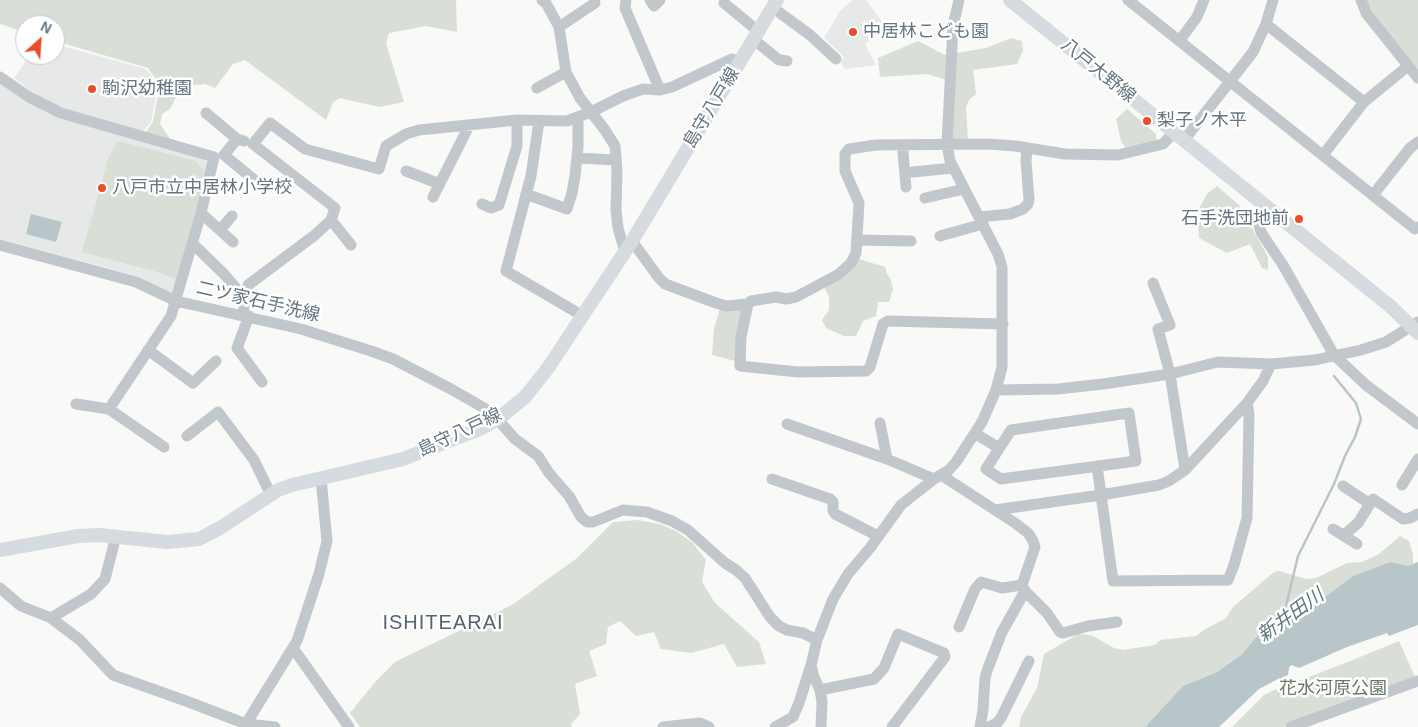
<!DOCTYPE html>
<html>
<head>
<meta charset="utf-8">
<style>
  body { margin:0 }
  #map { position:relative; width:1418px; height:727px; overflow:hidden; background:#f9f9f7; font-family:Arial,sans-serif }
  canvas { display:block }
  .north { position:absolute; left:15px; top:15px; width:50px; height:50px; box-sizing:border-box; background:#fff; border:1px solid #c1c8cd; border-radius:50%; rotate:26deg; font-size:14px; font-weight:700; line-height:20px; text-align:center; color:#647683 }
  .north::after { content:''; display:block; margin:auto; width:18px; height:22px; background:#e74e29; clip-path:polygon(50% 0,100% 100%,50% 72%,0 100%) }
</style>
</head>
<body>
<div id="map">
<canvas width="1418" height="727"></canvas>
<div class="north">N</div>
</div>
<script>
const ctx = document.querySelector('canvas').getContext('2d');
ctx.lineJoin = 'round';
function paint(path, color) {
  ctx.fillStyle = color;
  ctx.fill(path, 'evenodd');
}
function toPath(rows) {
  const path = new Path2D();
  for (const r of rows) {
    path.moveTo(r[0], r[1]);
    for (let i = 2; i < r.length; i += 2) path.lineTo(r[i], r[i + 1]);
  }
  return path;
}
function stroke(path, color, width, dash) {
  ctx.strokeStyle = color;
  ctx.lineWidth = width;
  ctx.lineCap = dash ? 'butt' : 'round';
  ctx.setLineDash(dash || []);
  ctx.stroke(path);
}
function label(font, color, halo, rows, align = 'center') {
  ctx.font = font + ' Arial,"Noto Sans JP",sans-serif';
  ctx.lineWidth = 5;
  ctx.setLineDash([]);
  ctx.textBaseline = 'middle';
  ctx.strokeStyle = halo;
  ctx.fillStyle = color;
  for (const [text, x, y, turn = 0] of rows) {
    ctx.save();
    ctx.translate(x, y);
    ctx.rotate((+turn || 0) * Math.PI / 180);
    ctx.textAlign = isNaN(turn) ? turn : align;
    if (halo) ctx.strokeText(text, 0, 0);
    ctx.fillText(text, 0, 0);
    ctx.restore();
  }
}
const built = toPath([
  [853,0,866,0,886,27,865,44,876,65,845,69,841,62,844,57,824,38,840,11],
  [55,44,146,69,158,85,151,122,140,134,64,111,33,93,14,78,30,55,55,55],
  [0,82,27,99,204,159,208,165,174,294,130,274,0,239]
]);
const green = toPath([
  [0,0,456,0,457,32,426,26,389,33,386,43,404,102,379,107,340,98,333,102,326,120,245,60,233,64,215,88,205,84,182,86,170,109,162,114,160,124,173,143,144,135,153,122,160,85,148,68,55,41,55,25,25,25,25,32,0,24],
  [1365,0,1418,0,1418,73,1374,18],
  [1011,38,1022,41,1023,51,1017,64,973,70,976,94,969,100,966,107,968,140,951,139,953,82,927,74,880,77,878,58,918,41,945,55,986,48],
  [1127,109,1156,134,1156,143,1127,150,1121,141,1116,119],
  [118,141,196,161,204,171,196,211,176,279,154,271,82,252,109,156],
  [1217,186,1239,205,1268,257,1268,270,1262,268,1250,244,1227,253,1199,238,1197,212,1207,194],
  [859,259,885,267,887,274,890,278,893,289,889,302,878,302,876,316,863,321,856,336,844,336,826,328,822,320,829,310,829,297,824,287],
  [720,308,744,309,735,361,712,355,714,329],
  [637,520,660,524,676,531,693,543,706,560,702,582,715,603,759,642,766,664,737,667,724,644,691,653,661,649,654,632,636,636,620,621,608,627,606,644,589,651,597,676,575,684,580,714,571,724,572,727,360,727,350,713,376,681,395,662,512,605,577,558,613,522],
  [1400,536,1409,541,1413,554,1413,564,1408,566,1390,562,1353,576,1314,605,1264,628,1241,655,1217,672,1183,686,1145,727,1019,727,1021,717,1037,688,1044,654,1078,634,1091,635,1114,648,1123,650,1155,645,1160,640,1196,636,1204,630,1226,618,1233,607,1274,572,1279,571,1306,579,1316,578,1347,563,1362,562,1379,554],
  [1399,641,1415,677,1338,708,1283,727,1232,727,1264,695,1272,691,1348,662]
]);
const water = toPath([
  [31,214,62,222,56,242,26,234],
  [1390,562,1408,566,1418,562,1418,625,1389,636,1387,633,1347,647,1299,668,1291,665,1289,668,1288,675,1284,677,1287,684,1284,686,1281,681,1278,679,1259,689,1219,727,1145,727,1183,686,1217,672,1241,655,1264,628,1314,605,1353,576]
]);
const stream = toPath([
  [1286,620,1285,610,1298,556,1334,484,1345,456,1355,437,1361,419,1356,403,1334,376]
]);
const minor = toPath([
  [542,0,546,3,559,27,566,72,580,98,605,130,615,146,617,171,616,210,618,228,625,252],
  [626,0,625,8,660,90],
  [650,0,654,6,660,0],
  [1128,0,1415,229,1418,227],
  [1361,0,1366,13,1418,78],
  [724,3,758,31],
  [772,7,810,35,836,59],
  [1266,24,1364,102],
  [559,27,595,3],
  [753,39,779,60,787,61],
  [1180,40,1197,17,1204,0],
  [0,77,29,97,61,113,214,157,201,213,171,316,109,409,76,404],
  [537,88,566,72],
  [206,113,237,139,244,141],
  [539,121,531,176,506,271,583,316],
  [237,139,224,155,263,187],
  [1184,140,1253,52,1266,24,1273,0],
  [904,145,903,152,906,187],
  [1323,155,1364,102,1408,66],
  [577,158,616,160],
  [406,171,440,184],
  [913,172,953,168],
  [526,194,567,209,572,193,575,176,578,147,578,117],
  [1373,195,1410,148,1418,142],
  [433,197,469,126],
  [925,198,964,189],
  [482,204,491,208,499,205,517,146,517,120],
  [1268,207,1258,223,1262,234,1283,265,1334,355,1366,385,1418,424],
  [201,213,233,242],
  [979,217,1010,214,1023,209,1028,204,1029,199,1026,161,1027,148],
  [331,220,351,245],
  [220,230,232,216],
  [940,236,983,224],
  [858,240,911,241],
  [632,241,659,278,665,284,716,303,726,306,748,304,751,301,776,297,786,299,796,297,839,274,851,263,856,253,859,203,845,171,845,154,849,149,876,145,988,144,1015,146,1065,154,1118,155,1163,144,1174,132],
  [193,244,224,274,246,300],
  [0,245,136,282,176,301,301,329,371,351,393,359,451,389,491,412,515,439,538,456,549,473,569,496,581,517,587,522,593,522,623,510,647,512,672,521,688,530,725,563,736,570,745,578,770,617,779,626,787,630,803,633,817,640],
  [1153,283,1170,325,1158,329,1170,374,1185,470],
  [748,304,741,337,740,366,798,372,866,371,870,367,883,324,888,321,1003,324],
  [243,314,248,285,315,235,331,220,335,208,253,144,270,123,305,149,379,169,386,146,406,134,419,130,517,120,567,121,591,112,623,96,643,89,660,90,672,87,732,59,739,63],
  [249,316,237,348,262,382],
  [148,350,193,383,216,361],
  [996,390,1058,389,1103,384,1170,374,1218,362,1271,364,1315,360,1361,350,1386,342,1418,322],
  [109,409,164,447],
  [1129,413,1136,461,1001,479,986,469,1011,430,1129,413],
  [880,423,887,459],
  [787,424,887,459,934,479],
  [976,434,999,448],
  [187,436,218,412,254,460,270,493],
  [1097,466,1113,581,1228,580,1234,565,1247,518,1249,414,1247,403],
  [941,475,1015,523,1028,533,1033,541,1035,547,1022,585,1025,591,1047,613,1060,632,1063,633,1088,626,1117,622],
  [772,479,830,499,833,502,833,511,835,514,878,536],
  [1402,485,1418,459],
  [1343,486,1370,504],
  [995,510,1101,495,1159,485,1169,481,1185,470,1247,403,1263,381,1271,364],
  [1333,529,1357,544],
  [1344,535,1358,523,1373,499,1403,519,1410,518,1418,514],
  [0,588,21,606,51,618,80,640,113,675,186,701,246,724,275,727],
  [51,618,91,594,105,579,116,536],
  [959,627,975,589,981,582,1002,588,1022,585],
  [293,648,349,727],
  [820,690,874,679,884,668,898,634,944,653,945,657,892,727],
  [246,724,297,641,319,574,327,541,321,478],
  [663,727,700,723,709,727],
  [775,727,793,717,799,703,811,665],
  [821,727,822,702,820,690,814,677,811,665,817,640,833,599,848,574,870,548,901,505,934,479,949,470,956,462,982,422,996,390,1002,367,1002,267,998,254,950,161,947,144,953,26,959,0],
  [980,727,983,710,985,678,988,668,1002,632,1025,591],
  [989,727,997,723,1001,718,1029,661],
  [1291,727,1418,681]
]);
const major = toPath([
  [1010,0,1390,306,1418,333],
  [0,550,78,536,99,535,167,542,199,539,220,528,278,490,292,485,403,459,482,428,498,419,525,397,548,368,632,241,777,0]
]);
const markers = [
  [853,32,5,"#e74e29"],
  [92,89,5,"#e74e29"],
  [1147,121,5,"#e74e29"],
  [102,188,5,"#e74e29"],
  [1299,219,5,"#e74e29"]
];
const poiNames = [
  ["中居林こども園",863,32],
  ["駒沢幼稚園",102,89],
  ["梨子ノ木平",1157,121],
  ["八戸市立中居林小学校",112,188],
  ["石手洗団地前",1289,219,"right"]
];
const streetNames = [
  ["八戸大野線",1098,71,39],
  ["島守八戸線",712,108,-59],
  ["二ツ家石手洗線",258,302,13],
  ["島守八戸線",460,433,-25]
];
const parkNames = [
  ["花水河原公園",1333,689]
];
const waterNames = [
  ["新井田川",1291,616,-36]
];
const quarterNames = [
  ["ISHITEARAI",443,623]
];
paint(built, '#e7e8e8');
paint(green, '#d9ded6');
paint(water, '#b8c6c9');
stroke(stream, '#b8c6c9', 2.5);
stroke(minor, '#c2c7cb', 11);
stroke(major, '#d6dbdf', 14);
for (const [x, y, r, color] of markers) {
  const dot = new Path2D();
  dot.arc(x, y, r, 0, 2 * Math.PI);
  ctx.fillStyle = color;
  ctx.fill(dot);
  stroke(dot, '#fff', 2);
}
label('18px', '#647683', '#fff', poiNames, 'left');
label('18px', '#647683', '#fff', streetNames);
label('18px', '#687a63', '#fff', parkNames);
label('italic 19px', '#5e767c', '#fff', waterNames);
ctx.letterSpacing = '1px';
label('20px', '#56646e', '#fff', quarterNames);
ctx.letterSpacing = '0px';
</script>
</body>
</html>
